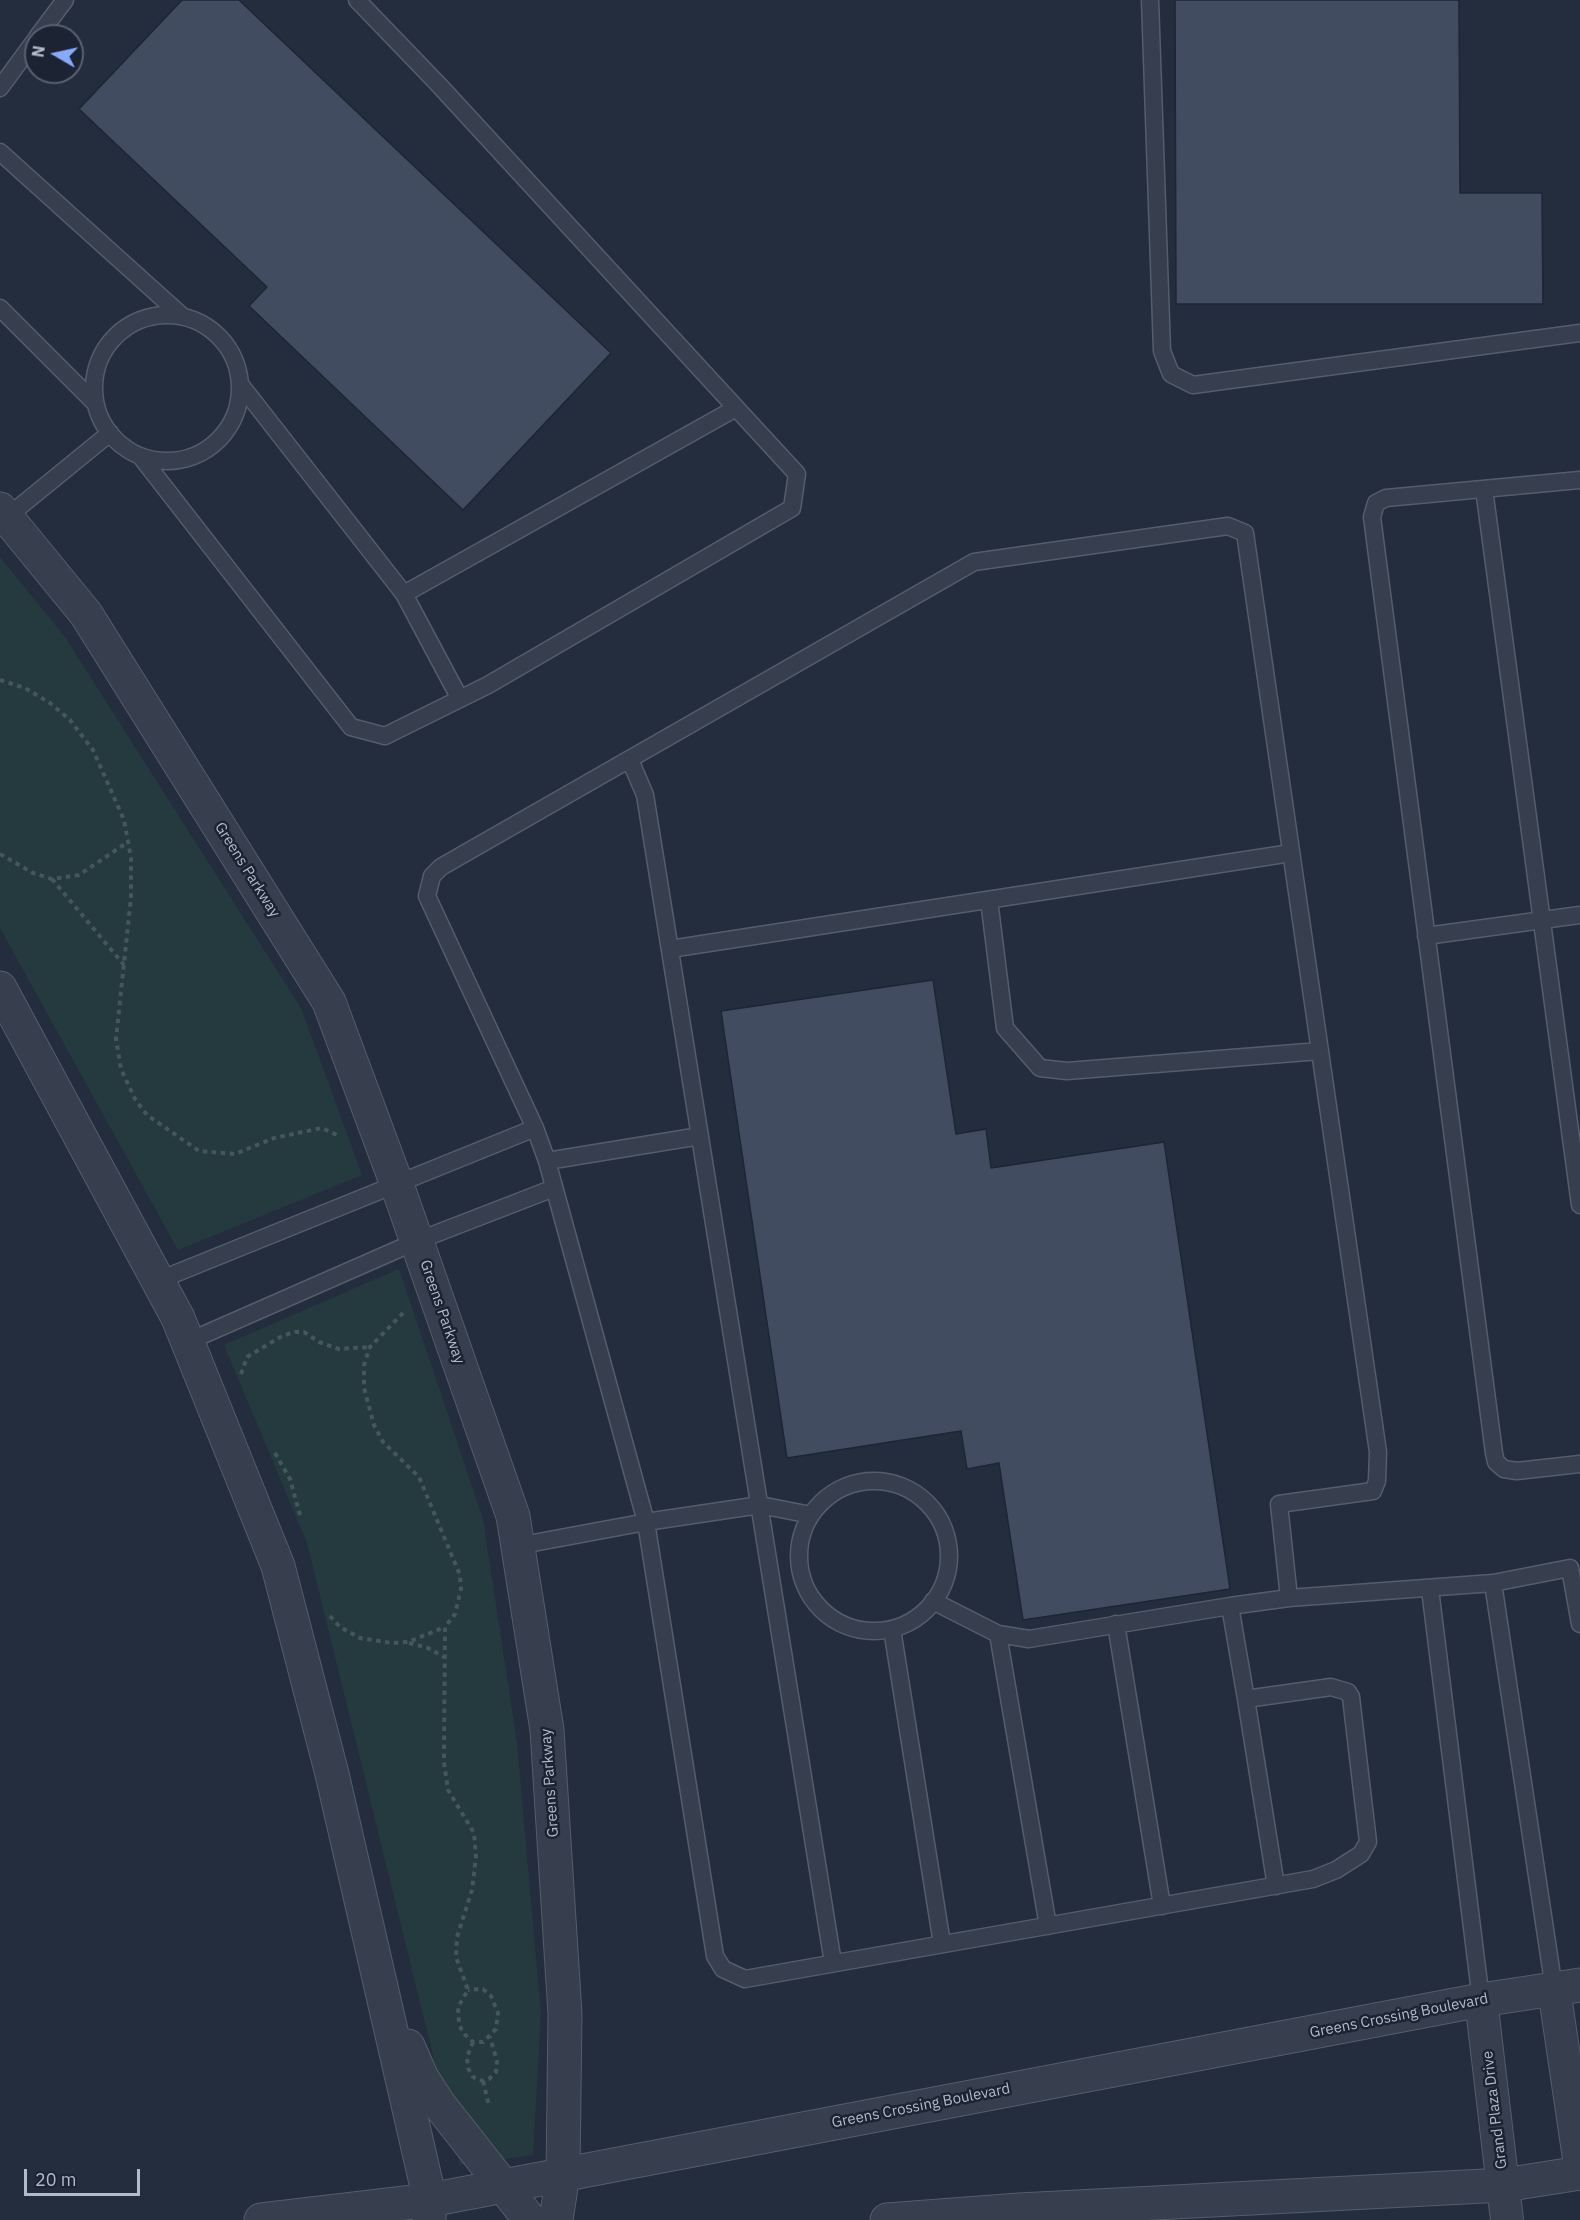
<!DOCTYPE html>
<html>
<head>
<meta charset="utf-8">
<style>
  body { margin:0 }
  #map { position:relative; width:1580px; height:2220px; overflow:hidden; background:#232d3e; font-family:"IBM Plex Sans",sans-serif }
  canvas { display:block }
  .north { position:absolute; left:24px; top:24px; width:60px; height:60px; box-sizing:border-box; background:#1c2433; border:2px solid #58606f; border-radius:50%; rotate:279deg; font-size:16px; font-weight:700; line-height:24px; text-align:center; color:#b3bac9 }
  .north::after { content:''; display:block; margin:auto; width:21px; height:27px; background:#87abfa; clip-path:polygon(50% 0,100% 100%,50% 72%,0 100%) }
  .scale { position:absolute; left:24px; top:2169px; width:116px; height:27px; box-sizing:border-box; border:3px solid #b3bac9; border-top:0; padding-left:8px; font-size:18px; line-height:21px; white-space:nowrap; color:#b3bac9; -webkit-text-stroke:4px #1c2433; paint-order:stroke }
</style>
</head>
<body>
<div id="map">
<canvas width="1580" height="2220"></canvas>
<div class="north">N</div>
<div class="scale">20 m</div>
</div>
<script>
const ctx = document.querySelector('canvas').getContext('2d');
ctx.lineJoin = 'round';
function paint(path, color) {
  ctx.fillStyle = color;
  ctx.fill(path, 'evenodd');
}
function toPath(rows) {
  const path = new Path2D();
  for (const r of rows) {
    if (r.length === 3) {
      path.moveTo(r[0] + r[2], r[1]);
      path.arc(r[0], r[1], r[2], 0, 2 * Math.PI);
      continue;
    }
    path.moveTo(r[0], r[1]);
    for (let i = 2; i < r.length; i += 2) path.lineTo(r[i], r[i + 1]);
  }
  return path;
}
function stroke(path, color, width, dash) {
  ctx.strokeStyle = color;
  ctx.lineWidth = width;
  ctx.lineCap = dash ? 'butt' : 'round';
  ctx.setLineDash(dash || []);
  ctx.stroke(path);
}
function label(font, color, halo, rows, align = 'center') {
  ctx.font = font + ' "IBM Plex Sans",sans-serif';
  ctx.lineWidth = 5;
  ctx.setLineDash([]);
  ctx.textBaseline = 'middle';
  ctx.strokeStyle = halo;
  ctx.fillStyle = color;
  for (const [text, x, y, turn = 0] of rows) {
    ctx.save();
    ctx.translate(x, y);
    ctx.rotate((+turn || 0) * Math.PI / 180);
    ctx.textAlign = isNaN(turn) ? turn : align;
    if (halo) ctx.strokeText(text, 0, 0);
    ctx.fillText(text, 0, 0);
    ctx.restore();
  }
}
const green = toPath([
  [0,557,65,637,301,1008,362,1175,178,1250,0,928],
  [399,1269,483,1519,517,1743,541,2014,533,2155,460,2165,307,1543,224,1345]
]);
const building = toPath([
  [182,0,239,0,611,353,463,510,249,306,267,287,79,109,182,0],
  [1175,0,1459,0,1460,193,1542,193,1543,304,1176,304,1175,0],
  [933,980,956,1134,986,1129,991,1168,1164,1142,1230,1589,1023,1620,999,1463,967,1469,961,1431,787,1458,721,1011,933,980]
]);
const path = toPath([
  [0,680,25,688,50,703,70,720,93,750,124,820,131,858,131,897,116,1039,121,1069,135,1099,147,1115,199,1151,235,1154,274,1138,322,1128,337,1135],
  [0,854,33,873,52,879,79,875,128,842],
  [52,879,124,965],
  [403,1313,370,1347,364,1365,364,1388,374,1425,383,1442,419,1477,460,1575,461,1589,455,1614,445,1627,444,1762,448,1790,474,1833,476,1857,472,1890,457,1937,456,1957,468,1990,458,2007,459,2024,463,2033,473,2042,483,2042,496,2029,498,2013,491,1996,483,1989,468,1990],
  [241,1374,247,1357,282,1336,295,1332,304,1332,319,1342,339,1349,370,1347],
  [275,1453,290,1479,300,1515],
  [330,1616,340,1627,360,1638,392,1643,408,1642,445,1627],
  [409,1643,428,1648,444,1657],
  [473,2042,467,2057,468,2068,473,2077,483,2081,489,2079,496,2072,497,2061,490,2037],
  [483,2081,489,2106]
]);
const service = toPath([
  [1150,0,1162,351,1171,374,1193,385,1580,333],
  [38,36,65,0],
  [0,88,36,39],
  [0,152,181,315],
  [0,308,95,403],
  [167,388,73],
  [240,384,404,594,460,699],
  [141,457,351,727,385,736,488,685,792,508,797,474,438,84,357,0],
  [1580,480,1386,498,1376,503,1372,517,1494,1453,1496,1462,1504,1469,1517,1471,1580,1464],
  [1484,489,1580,1205],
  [7,517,110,433],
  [404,594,736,408],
  [630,760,645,795,833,1963],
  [989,900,1005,1028,1040,1068,1067,1071,1320,1051],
  [1426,936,1580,915],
  [670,949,1291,853],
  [547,1161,700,1136],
  [157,1281,535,1128],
  [187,1342,417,1241,554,1188],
  [874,1556,75],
  [811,1515,760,1505,646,1522,715,1956,723,1969,745,1979,1313,1879,1336,1870,1361,1854,1368,1842,1351,1697,1348,1692,1331,1687,1246,1699,1230,1606,1289,1598],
  [517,1546,646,1522,547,1161,535,1128,427,896,432,876,441,867,974,562,1228,526,1245,533,1378,1452,1377,1481,1373,1491,1279,1504,1289,1598,1493,1583,1570,1568,1580,1624],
  [1493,1583,1554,1989],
  [1430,1589,1481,2000],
  [933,1601,998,1634,1029,1639,1230,1606],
  [1116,1624,1162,1906],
  [892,1629,942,1944],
  [998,1634,1048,1926],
  [1246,1699,1276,1886]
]);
const minor = toPath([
  [1554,1989,1580,2165],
  [1481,2000,1507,2220]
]);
const tertiary = toPath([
  [0,509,86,614,329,1002,396,1182,513,1516,547,1730,565,2014,563,2174,556,2220],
  [0,988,178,1318,278,1566,332,1774,430,2200,429,2220],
  [408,2046,422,2078,438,2103,530,2220],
  [261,2220,430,2200,1481,2000,1580,1985],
  [887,2220,1019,2210,1504,2185,1580,2173]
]);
const streetNames = [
  ["Greens Parkway",247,870,58],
  ["Greens Parkway",442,1312,71],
  ["Greens Parkway",550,1783,-94],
  ["Greens Crossing Boulevard",1399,2016,-11],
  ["Greens Crossing Boulevard",921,2106,-11],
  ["Grand Plaza Drive",1495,2110,-97]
];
paint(green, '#253a3f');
paint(building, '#424c60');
stroke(building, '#1e2635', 1.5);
stroke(service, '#555d6c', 19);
stroke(minor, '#555d6c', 34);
stroke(tertiary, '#555d6c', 35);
stroke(path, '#43575c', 4, [4.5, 4.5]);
stroke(service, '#373f4e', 16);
stroke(minor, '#373f4e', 32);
stroke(tertiary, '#373f4e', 33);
label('15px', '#b3bac9', '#1c2433', streetNames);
</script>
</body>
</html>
